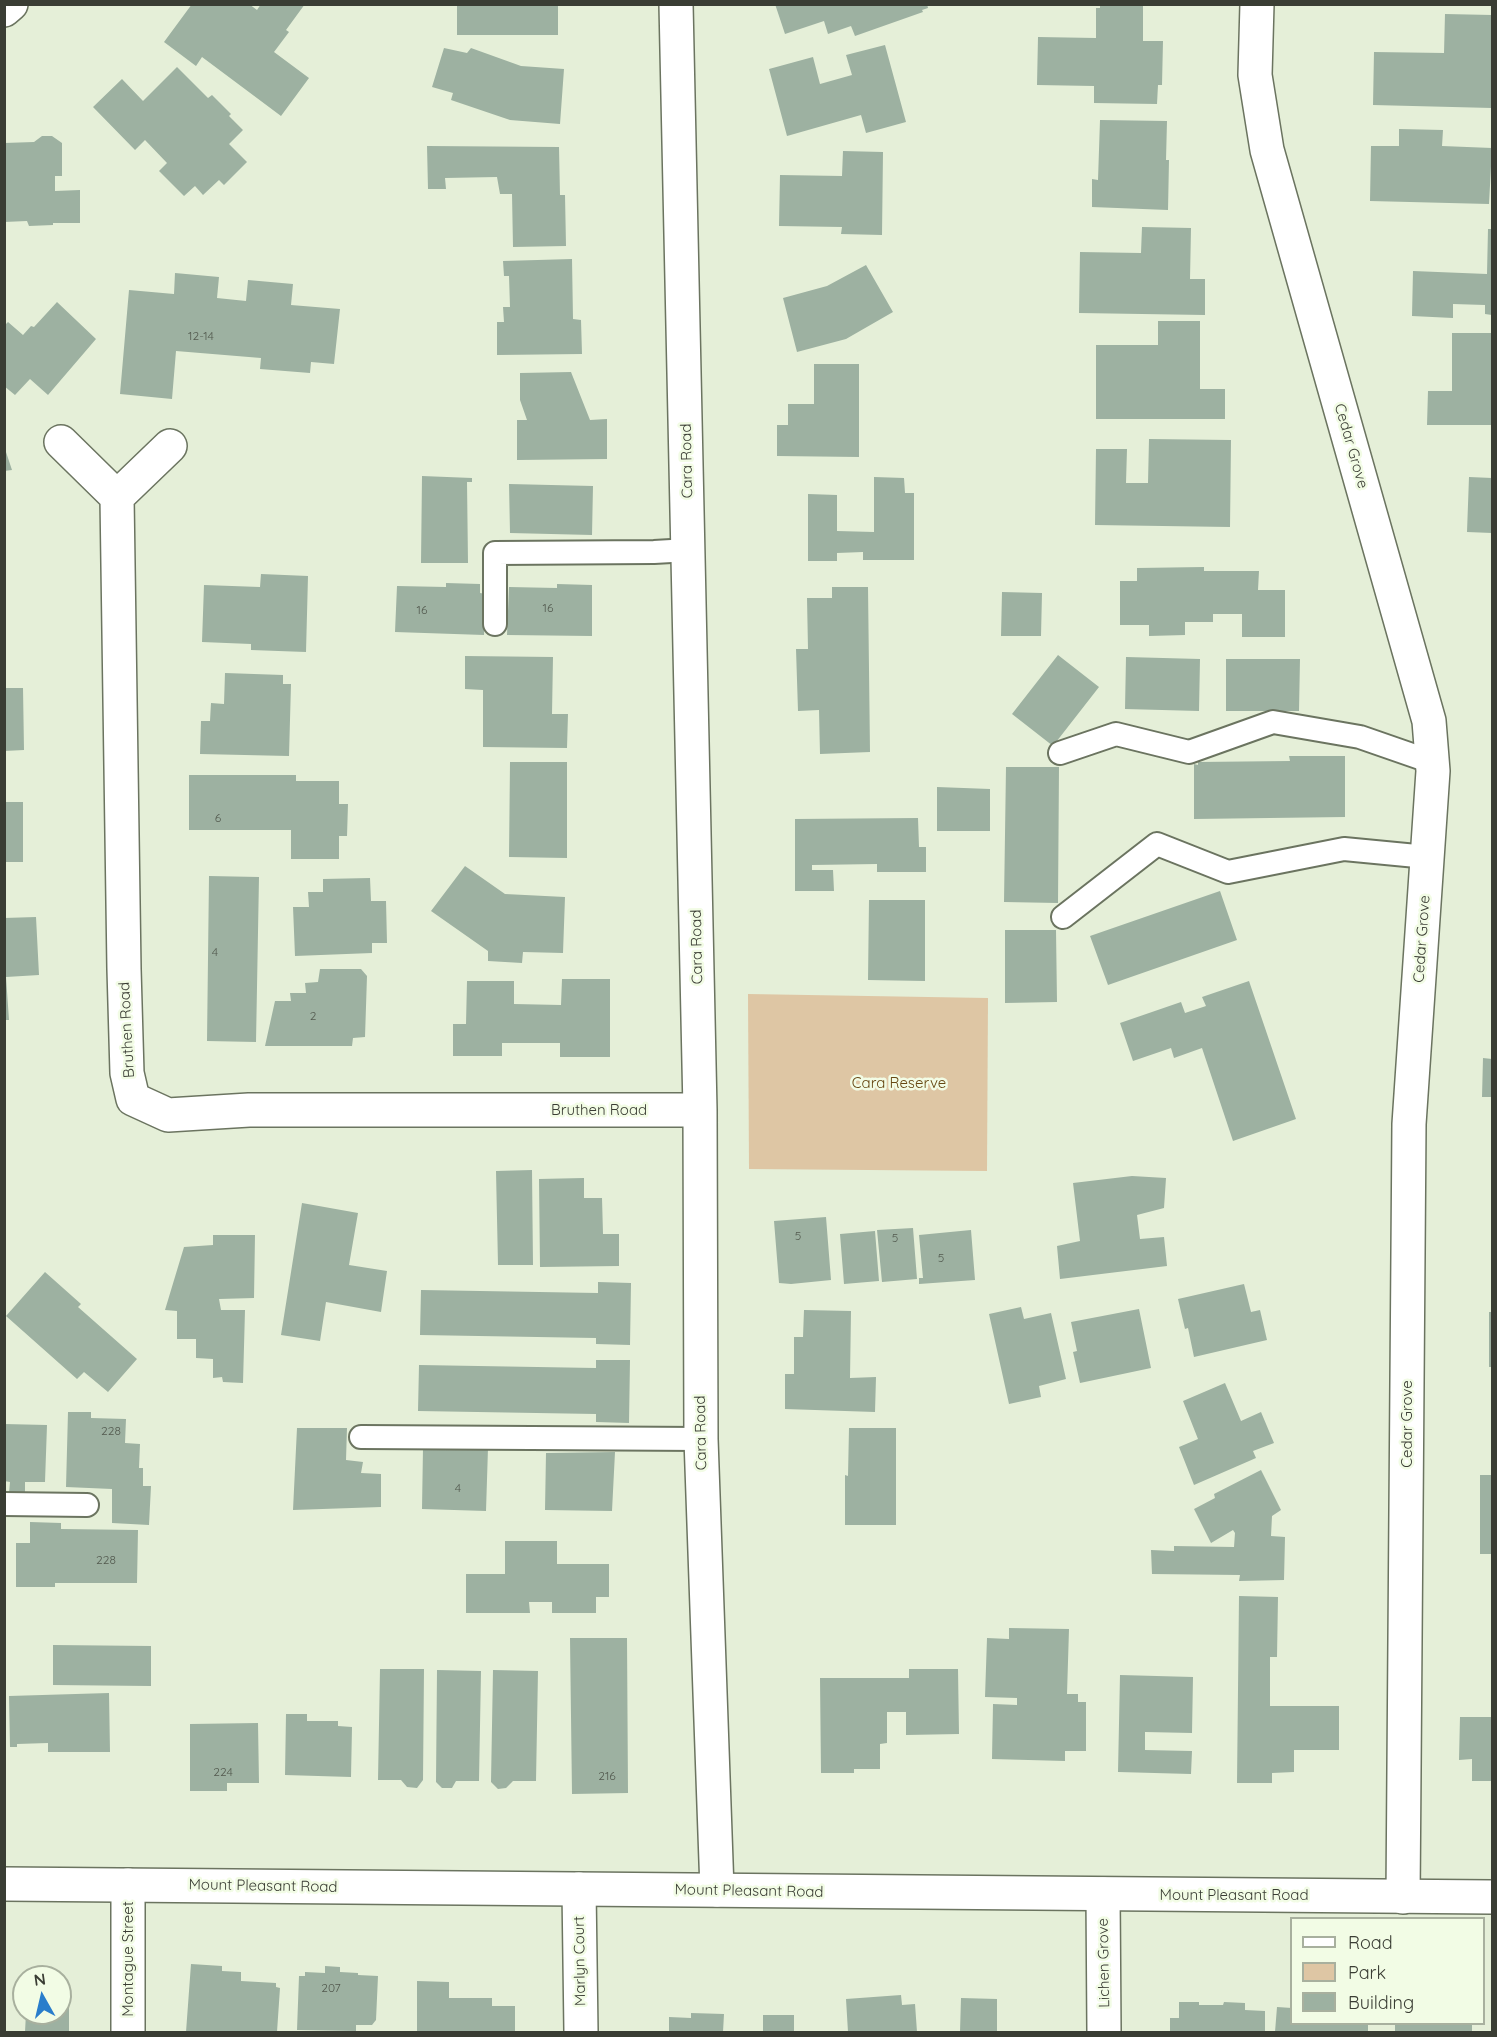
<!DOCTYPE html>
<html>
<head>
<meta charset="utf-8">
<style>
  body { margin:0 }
  #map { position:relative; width:1497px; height:2037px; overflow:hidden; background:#e5efd8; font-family:Quicksand,sans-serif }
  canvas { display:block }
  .frame { position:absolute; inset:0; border:6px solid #3a3d34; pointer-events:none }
  .legend { position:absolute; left:1290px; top:1917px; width:195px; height:108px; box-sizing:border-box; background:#f2fce5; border:2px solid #a8b09e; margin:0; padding:8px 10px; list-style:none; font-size:18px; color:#3a3d34 }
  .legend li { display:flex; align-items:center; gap:12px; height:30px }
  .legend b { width:30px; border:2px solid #a8b09e }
  .north { position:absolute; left:12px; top:1965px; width:60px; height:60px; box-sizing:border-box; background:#f2fce5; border:2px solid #a8b09e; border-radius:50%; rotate:352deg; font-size:16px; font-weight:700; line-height:24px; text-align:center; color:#3a3d34 }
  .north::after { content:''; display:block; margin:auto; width:21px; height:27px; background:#297dcb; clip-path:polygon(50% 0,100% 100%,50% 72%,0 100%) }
</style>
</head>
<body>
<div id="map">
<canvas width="1497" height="2037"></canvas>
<div class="frame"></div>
<ul class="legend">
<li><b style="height:8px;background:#fff"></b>Road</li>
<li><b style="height:16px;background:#dec6a4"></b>Park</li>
<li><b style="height:16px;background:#9db1a1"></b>Building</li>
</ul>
<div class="north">N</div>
</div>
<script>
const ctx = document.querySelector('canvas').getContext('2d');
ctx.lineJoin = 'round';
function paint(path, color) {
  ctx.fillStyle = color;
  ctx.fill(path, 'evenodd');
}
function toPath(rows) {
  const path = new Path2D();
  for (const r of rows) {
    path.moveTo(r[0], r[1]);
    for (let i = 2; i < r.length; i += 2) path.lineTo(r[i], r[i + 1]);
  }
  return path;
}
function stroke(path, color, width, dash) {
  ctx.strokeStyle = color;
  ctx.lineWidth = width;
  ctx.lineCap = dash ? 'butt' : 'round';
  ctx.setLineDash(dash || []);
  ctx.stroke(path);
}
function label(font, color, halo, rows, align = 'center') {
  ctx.font = font + ' Quicksand,sans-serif';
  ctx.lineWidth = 5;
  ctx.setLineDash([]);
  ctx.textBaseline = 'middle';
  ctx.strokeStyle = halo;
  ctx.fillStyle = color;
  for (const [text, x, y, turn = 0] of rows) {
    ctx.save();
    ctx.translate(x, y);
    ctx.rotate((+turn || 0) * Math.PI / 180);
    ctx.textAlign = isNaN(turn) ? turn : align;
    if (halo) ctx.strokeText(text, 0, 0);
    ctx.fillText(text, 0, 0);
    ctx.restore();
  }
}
const green = toPath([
  [748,994,988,998,987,1171,749,1169]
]);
const building = toPath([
  [192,4,249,4,257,10,261,4,305,4,286,30,289,32,274,52,309,78,281,116,202,57,196,66,164,42],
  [775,4,927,4,928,8,922,10,923,12,855,36,851,26,828,34,824,21,785,34],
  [1100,4,1143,5,1143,41,1163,41,1162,85,1158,85,1157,104,1094,103,1094,86,1037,85,1038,37,1096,38,1096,8,1100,8],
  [457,5,558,5,558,35,457,35],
  [1445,14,1492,15,1492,108,1373,105,1374,52,1444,53],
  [885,45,906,122,866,133,861,115,787,136,769,69,813,57,820,84,852,75,846,55],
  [444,48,467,53,471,48,521,66,564,69,560,124,510,120,451,100,453,93,432,87],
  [177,67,208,98,212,95,231,114,229,116,243,130,229,144,247,162,224,185,219,180,203,195,195,186,184,196,159,171,167,163,145,140,135,150,93,107,122,79,143,101],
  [1100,120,1167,121,1166,160,1169,160,1168,210,1092,207,1092,179,1098,180],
  [1399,129,1443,130,1442,146,1492,148,1489,204,1370,201,1371,146,1399,146],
  [42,136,52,136,62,143,62,176,55,176,55,191,80,190,80,223,53,223,53,225,29,226,27,221,4,222,4,143,34,142],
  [427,146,559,147,560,195,565,195,566,246,513,247,512,194,500,194,497,177,445,178,446,189,428,189],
  [843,151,883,152,882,235,841,234,842,227,779,226,780,175,842,176],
  [1142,227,1191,228,1190,279,1205,279,1205,315,1079,313,1080,252,1141,253],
  [1488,229,1492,229,1492,315,1485,314,1485,305,1453,304,1453,318,1412,316,1413,271,1487,274],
  [572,259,573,319,581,320,582,354,497,355,497,322,504,322,503,307,510,307,509,276,504,276,503,261],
  [866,265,893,312,846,339,797,352,783,298,827,286],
  [175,273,219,277,217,298,246,301,248,280,293,284,291,305,340,309,334,364,311,362,310,373,260,369,261,358,176,351,172,399,120,394,129,290,174,294],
  [57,302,96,339,48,395,30,379,15,395,4,386,4,326,8,322,23,335,31,326,34,327],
  [1158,321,1200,321,1200,389,1225,389,1225,419,1096,419,1096,345,1158,345],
  [1452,333,1492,333,1492,425,1427,425,1428,391,1452,391],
  [814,364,859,364,859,457,777,456,777,425,788,425,788,404,814,404],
  [571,372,590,420,607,419,607,459,517,460,517,420,527,420,520,400,520,373],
  [1149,439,1231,440,1230,527,1095,525,1096,449,1127,449,1126,483,1148,483],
  [4,446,12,470,4,471],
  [422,476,472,478,472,482,467,482,468,563,421,563],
  [874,477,904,478,905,493,914,493,914,560,863,560,863,552,837,553,837,561,808,561,808,494,837,495,837,531,874,532],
  [1469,477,1492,478,1492,533,1467,532],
  [509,484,593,486,592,535,510,533],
  [1204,567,1204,571,1259,571,1258,590,1285,590,1285,637,1242,637,1242,614,1213,614,1213,622,1185,622,1185,635,1149,636,1149,625,1120,625,1120,581,1137,581,1137,568],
  [261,574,308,576,306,652,251,650,251,644,202,642,204,585,260,587],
  [446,583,480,584,480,593,486,594,484,635,395,632,397,586,446,587],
  [557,584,592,585,592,636,507,635,509,587,557,588],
  [832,587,868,587,870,752,820,754,819,710,798,711,796,649,808,649,807,598,832,598],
  [1002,592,1042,593,1041,636,1001,636],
  [1058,655,1099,687,1053,746,1012,714],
  [465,656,553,657,552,714,568,714,567,748,483,747,483,690,465,689],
  [1126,657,1200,659,1199,711,1125,709],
  [1226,659,1300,659,1299,711,1226,711],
  [225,673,283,675,283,684,291,684,289,756,200,754,201,721,210,721,211,703,224,704],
  [4,688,23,688,24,750,4,751],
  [1289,756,1345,756,1345,817,1194,819,1194,764,1198,765,1198,762,1290,761],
  [510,762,567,762,567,858,509,857],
  [1006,767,1059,767,1058,903,1004,902],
  [189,775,296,775,296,781,339,781,339,804,348,804,347,836,339,836,339,859,291,859,291,830,189,830],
  [937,787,990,789,990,831,937,831],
  [4,802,23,802,23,862,4,862],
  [918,818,919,847,926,847,926,872,877,872,877,864,812,865,812,870,833,870,834,891,795,891,795,819],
  [465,866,505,894,565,897,563,953,523,952,522,963,488,961,488,951,431,911],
  [209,876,259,877,256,1042,207,1041],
  [370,878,371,901,386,901,387,943,372,943,372,953,295,956,293,907,309,907,308,892,323,892,323,879],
  [1220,891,1237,940,1108,985,1090,936],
  [869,900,925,900,925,981,868,980],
  [36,917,39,975,6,977,9,1020,5,1020,4,918],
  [1005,930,1056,930,1057,1002,1005,1003],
  [320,969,361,969,367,976,365,1037,353,1038,352,1046,265,1046,275,1001,291,1001,290,993,306,993,305,983,318,982],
  [562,979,610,979,610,1057,560,1057,560,1043,502,1043,502,1056,453,1056,453,1024,466,1024,467,981,514,981,514,1004,561,1005],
  [1249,981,1296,1119,1233,1141,1202,1048,1174,1058,1171,1048,1133,1061,1120,1023,1181,1002,1185,1013,1206,1006,1202,997],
  [1483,1058,1492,1059,1492,1097,1482,1097],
  [532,1170,533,1265,498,1265,496,1171],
  [1132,1176,1166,1178,1164,1208,1137,1215,1140,1239,1164,1237,1167,1266,1060,1279,1057,1246,1080,1241,1073,1183],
  [584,1178,584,1198,602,1198,603,1234,619,1234,619,1266,540,1267,539,1179],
  [302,1203,358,1213,349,1265,387,1271,381,1312,326,1302,320,1341,281,1335],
  [826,1217,831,1280,791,1284,779,1283,774,1221],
  [913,1228,917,1279,882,1282,877,1230],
  [971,1230,975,1280,919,1284,919,1278,923,1278,919,1235],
  [875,1231,879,1281,844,1284,840,1234],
  [213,1235,255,1235,254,1298,219,1299,221,1310,245,1310,243,1383,223,1382,222,1377,213,1378,213,1359,196,1358,196,1339,177,1339,177,1311,165,1310,184,1247,213,1245],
  [45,1272,81,1304,78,1307,137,1359,108,1392,84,1372,77,1379,6,1316],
  [598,1282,631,1283,630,1345,596,1344,596,1338,420,1335,421,1290,598,1293],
  [1244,1284,1251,1312,1260,1310,1267,1340,1194,1357,1188,1328,1185,1329,1178,1299],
  [1021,1307,1024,1319,1051,1313,1066,1379,1039,1386,1041,1397,1009,1404,989,1314],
  [1139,1309,1151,1368,1080,1383,1073,1352,1077,1351,1071,1322],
  [804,1310,851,1311,850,1378,876,1377,875,1412,785,1409,785,1374,794,1374,794,1337,803,1337],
  [1489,1312,1492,1312,1492,1367,1489,1367],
  [596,1360,630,1360,629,1423,596,1422,596,1414,418,1411,419,1365,596,1368],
  [1225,1383,1241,1421,1261,1412,1274,1443,1253,1451,1256,1458,1194,1485,1179,1447,1198,1439,1183,1401],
  [68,1412,91,1412,91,1418,126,1419,125,1443,140,1444,139,1468,143,1468,143,1486,151,1486,149,1525,112,1523,112,1489,66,1487],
  [4,1424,47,1425,45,1482,25,1482,25,1493,9,1493,10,1482,4,1481],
  [297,1428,347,1428,346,1460,363,1462,361,1473,381,1474,381,1507,293,1510],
  [849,1428,896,1428,896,1525,845,1525,845,1475,848,1476],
  [423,1448,488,1448,486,1511,422,1509],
  [615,1452,612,1511,545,1510,546,1453],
  [1261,1470,1281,1510,1272,1516,1271,1536,1285,1537,1284,1580,1239,1581,1240,1575,1152,1574,1151,1550,1174,1551,1174,1546,1234,1547,1235,1533,1233,1530,1211,1543,1194,1509,1215,1498,1214,1494],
  [1480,1475,1492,1475,1492,1554,1480,1554],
  [30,1522,61,1523,61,1529,138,1530,137,1583,55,1583,55,1587,16,1587,16,1543,30,1543],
  [505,1541,557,1541,557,1564,609,1564,609,1597,596,1597,596,1613,552,1613,552,1602,529,1602,530,1613,466,1613,466,1574,505,1574],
  [1239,1596,1278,1597,1277,1657,1270,1657,1270,1706,1339,1706,1339,1750,1294,1750,1294,1772,1272,1773,1272,1783,1237,1783],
  [1009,1628,1069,1629,1067,1694,1078,1694,1078,1702,1086,1702,1086,1751,1065,1751,1065,1761,992,1759,993,1704,1017,1705,1017,1698,985,1697,987,1638,1009,1639],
  [570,1638,627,1638,628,1793,572,1794],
  [53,1645,151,1646,151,1686,53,1685],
  [380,1669,424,1669,423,1780,417,1788,407,1787,401,1780,378,1780],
  [909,1669,958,1669,959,1734,906,1735,906,1712,887,1712,887,1743,880,1744,880,1769,854,1769,854,1773,821,1773,820,1678,909,1678],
  [437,1670,481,1671,479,1781,456,1781,452,1788,442,1788,436,1782],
  [493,1670,538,1671,536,1781,513,1781,506,1788,498,1789,491,1782],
  [1120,1675,1193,1677,1192,1733,1145,1732,1145,1750,1192,1751,1191,1774,1118,1772],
  [109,1693,110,1752,48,1752,48,1743,17,1744,17,1747,10,1747,9,1696],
  [286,1714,307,1714,307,1721,338,1721,338,1726,352,1727,351,1777,285,1775],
  [1460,1717,1491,1717,1491,1730,1492,1730,1492,1781,1472,1781,1472,1759,1459,1760],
  [258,1723,259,1783,227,1783,227,1791,190,1791,190,1724],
  [191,1964,222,1966,222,1971,241,1972,241,1981,276,1983,276,1987,280,1988,277,2032,186,2032],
  [325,1966,340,1967,340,1972,358,1973,358,1975,378,1976,376,2020,372,2025,356,2025,356,2031,297,2030,299,1976,305,1976,305,1972,325,1973],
  [417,1981,449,1982,449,1998,492,1998,492,2006,515,2006,515,2032,417,2032],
  [901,1995,902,2005,915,2004,917,2032,848,2032,846,1999],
  [961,1998,997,1999,997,2032,960,2032],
  [60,2001,69,2001,69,2032,25,2032,26,2013,60,2013],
  [1179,2002,1199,2002,1199,2005,1223,2005,1224,2002,1245,2003,1245,2010,1265,2011,1265,2032,1170,2032,1170,2018,1179,2018],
  [1277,2007,1292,2008,1292,2024,1368,2024,1368,2032,1275,2032],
  [691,2013,724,2014,723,2032,669,2032,669,2017,691,2018],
  [763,2015,794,2015,794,2032,763,2032],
  [1395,2024,1472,2024,1472,2032,1395,2032]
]);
const lane = toPath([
  [495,624,495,553,654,552,689,550],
  [1060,753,1116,734,1189,752,1273,722,1360,737,1432,762],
  [1063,917,1157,844,1228,872,1344,849,1427,857],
  [361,1437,701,1439],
  [4,1504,87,1505]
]);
const street = toPath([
  [676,4,700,1110,701,1439,717,1890],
  [1257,4,1255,75,1267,150,1429,721,1433,771,1409,1124,1403,1897],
  [4,10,11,4],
  [61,442,117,497,170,446],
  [117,497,124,969,127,1073,133,1099,168,1115,249,1110,700,1110],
  [579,1889,581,2032],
  [1103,1894,1104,2032],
  [128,2032,128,1885]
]);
const secondary = toPath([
  [4,1884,1492,1897]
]);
const numberNames = [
  ["12-14",201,336],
  ["16",548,608],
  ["16",422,610],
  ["6",218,818],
  ["4",215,952],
  ["2",313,1016],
  ["5",798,1236],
  ["5",895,1238],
  ["5",941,1258],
  ["228",111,1431],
  ["4",458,1488],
  ["228",106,1560],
  ["224",223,1772],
  ["216",607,1776],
  ["207",331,1988]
];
const streetNames = [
  ["Cedar Grove",1351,446,74],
  ["Cara Road",687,461,-91],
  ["Cedar Grove",1422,939,-86],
  ["Cara Road",697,947,-91],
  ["Bruthen Road",127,1030,-93],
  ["Bruthen Road",599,1110],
  ["Cedar Grove",1407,1424,-90],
  ["Cara Road",701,1433,-91],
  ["Mount Pleasant Road",263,1886,1],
  ["Mount Pleasant Road",749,1891,1],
  ["Mount Pleasant Road",1234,1895],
  ["Montague Street",128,1959,-90],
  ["Marlyn Court",580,1961,-91],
  ["Lichen Grove",1104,1963,-91]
];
const parkNames = [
  ["Cara Reserve",899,1083]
];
paint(green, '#dec6a4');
paint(building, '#9db1a1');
stroke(lane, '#6b7460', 26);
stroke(street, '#6b7460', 36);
stroke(secondary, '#6b7460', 36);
stroke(lane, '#fff', 22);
stroke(street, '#fff', 33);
stroke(secondary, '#fff', 33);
label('12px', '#535a4f', null, numberNames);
label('15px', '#3a3d34', '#f2fce5', streetNames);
label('15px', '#664712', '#f2fce5', parkNames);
</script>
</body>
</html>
